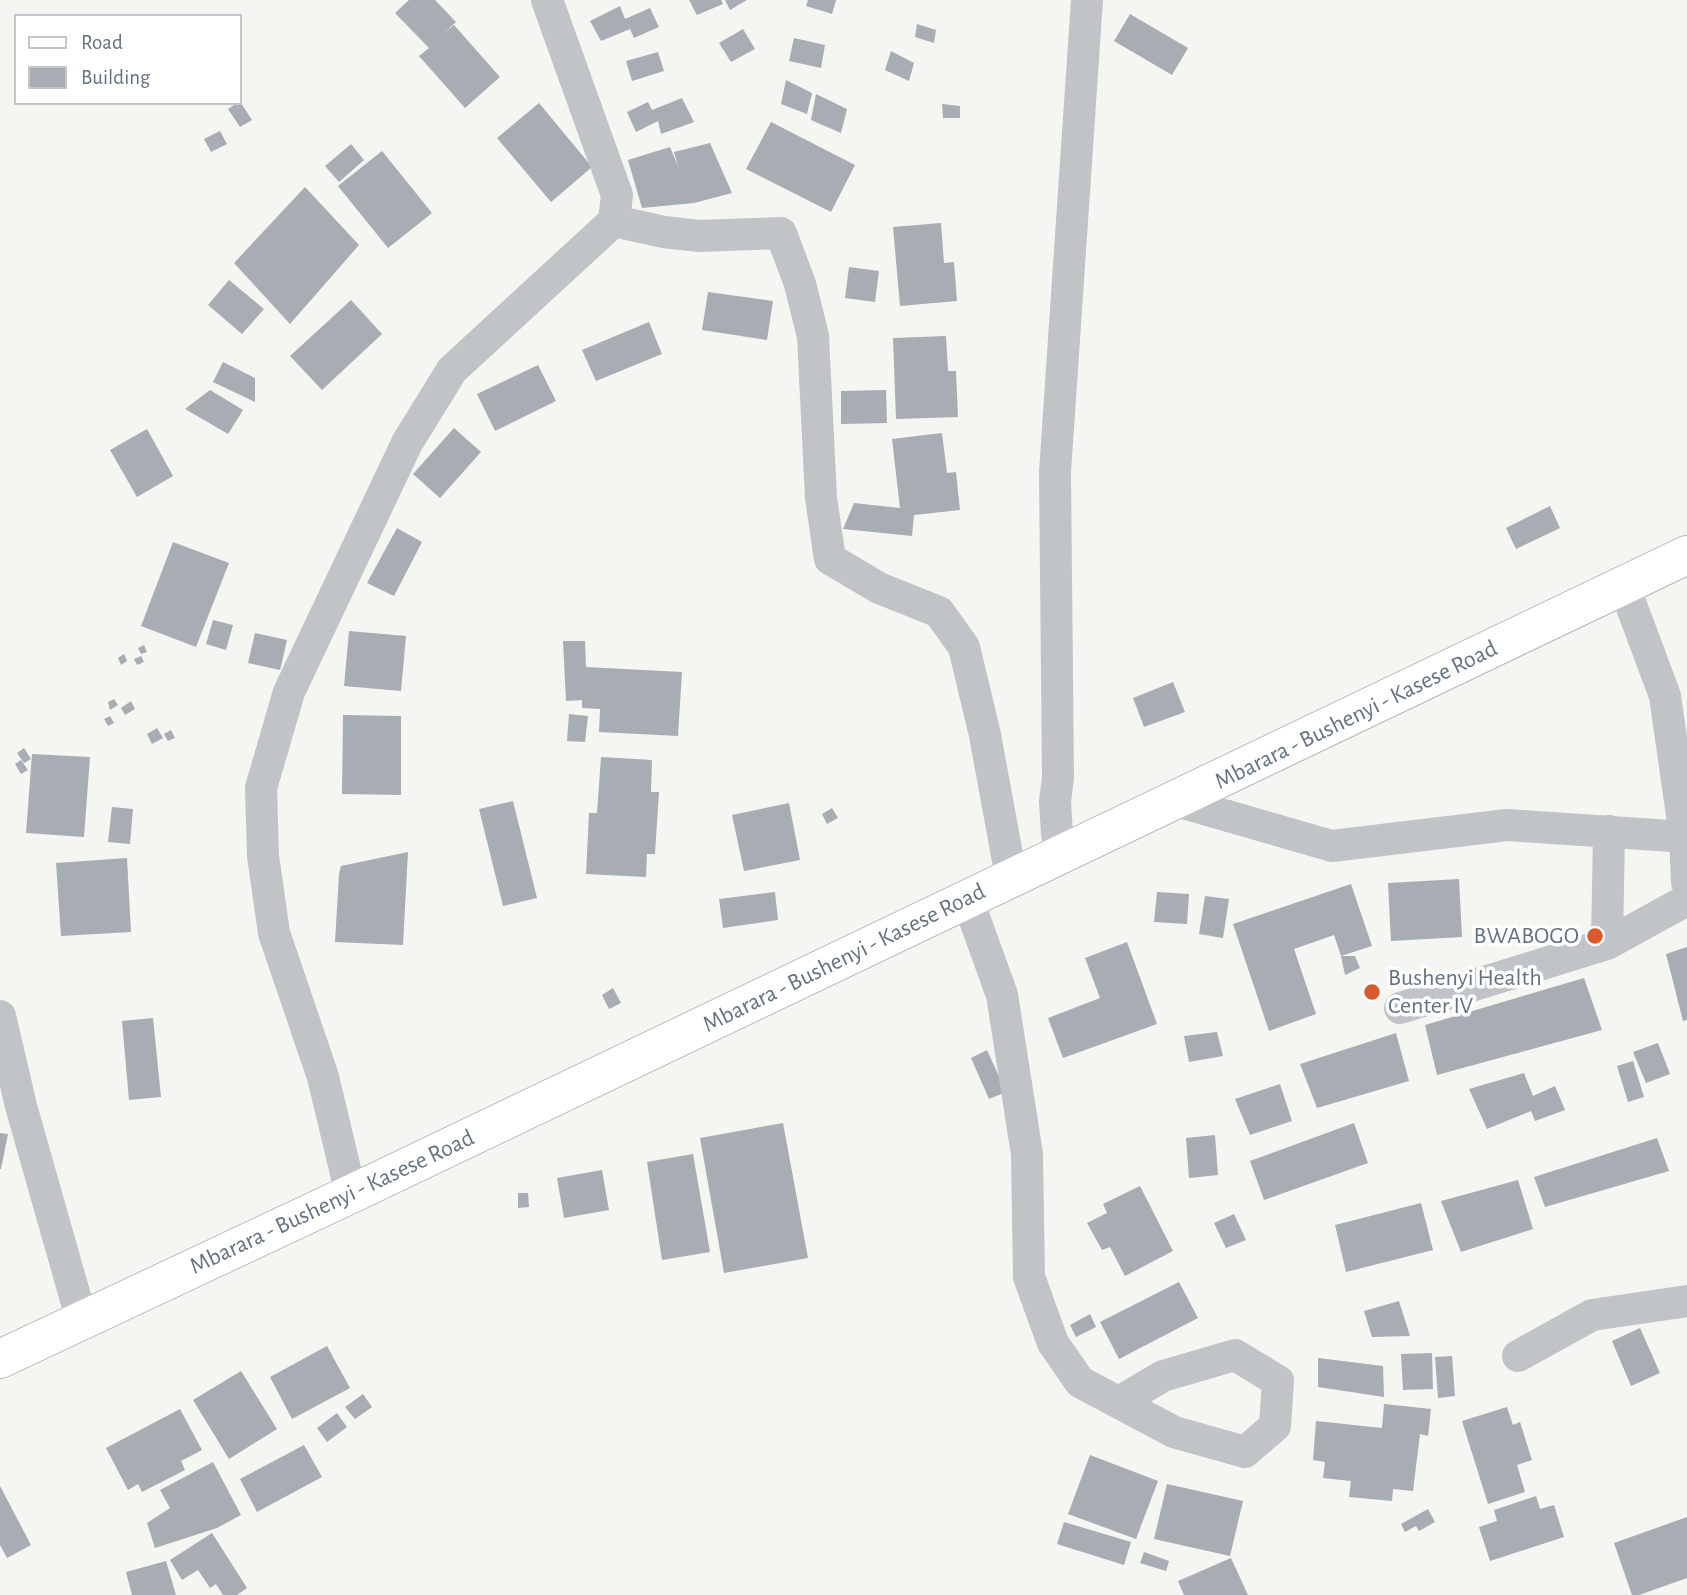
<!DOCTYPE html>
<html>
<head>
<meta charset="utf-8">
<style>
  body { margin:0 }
  #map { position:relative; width:1687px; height:1595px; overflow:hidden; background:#f5f5f1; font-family:"Alegreya Sans",sans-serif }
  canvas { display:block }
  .legend { position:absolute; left:14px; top:14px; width:228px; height:91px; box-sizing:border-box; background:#fff; border:2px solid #c1c7cd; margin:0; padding:9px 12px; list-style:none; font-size:21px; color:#657381 }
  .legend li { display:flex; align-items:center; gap:14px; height:35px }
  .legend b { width:35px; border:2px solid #c1c7cd }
</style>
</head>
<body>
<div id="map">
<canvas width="1687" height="1595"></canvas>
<ul class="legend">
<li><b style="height:9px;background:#fff"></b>Road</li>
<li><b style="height:19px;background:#a7adb3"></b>Building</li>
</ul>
</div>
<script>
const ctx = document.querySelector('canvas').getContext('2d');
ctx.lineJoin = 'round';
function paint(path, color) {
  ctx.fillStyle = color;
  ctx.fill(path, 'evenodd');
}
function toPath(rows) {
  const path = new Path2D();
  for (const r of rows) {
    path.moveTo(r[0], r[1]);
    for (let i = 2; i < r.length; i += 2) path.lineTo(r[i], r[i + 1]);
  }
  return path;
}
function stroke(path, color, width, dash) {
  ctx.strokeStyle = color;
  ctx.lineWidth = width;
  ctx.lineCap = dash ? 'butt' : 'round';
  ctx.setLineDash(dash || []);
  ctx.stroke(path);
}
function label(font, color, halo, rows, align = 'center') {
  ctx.font = font + ' "Alegreya Sans",sans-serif';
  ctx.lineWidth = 7;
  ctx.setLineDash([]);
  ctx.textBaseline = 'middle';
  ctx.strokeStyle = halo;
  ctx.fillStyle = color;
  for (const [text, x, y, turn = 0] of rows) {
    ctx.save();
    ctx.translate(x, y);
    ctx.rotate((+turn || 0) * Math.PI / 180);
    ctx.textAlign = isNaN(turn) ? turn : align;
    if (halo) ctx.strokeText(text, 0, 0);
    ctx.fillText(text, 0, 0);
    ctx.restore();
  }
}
const building = toPath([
  [409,0,435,0,456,22,444,33,454,25,500,77,465,108,419,56,429,48,395,13],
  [689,0,721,0,723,4,697,15],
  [725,0,747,0,730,10],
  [808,0,836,0,832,14,806,6],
  [620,6,625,19,650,8,659,27,634,38,630,29,601,41,590,21],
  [1130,14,1188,48,1172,75,1114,41],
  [917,24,936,30,934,43,915,37],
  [743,29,755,49,731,62,719,43],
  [794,38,825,45,821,68,789,61],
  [891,51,914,63,909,81,885,70],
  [658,52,664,71,632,81,626,61],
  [786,80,812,93,807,114,781,104],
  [816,94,847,109,841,133,811,120],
  [682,98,694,122,661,134,658,121,636,132,627,112,648,102,652,110],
  [237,103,241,103,252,120,240,127,228,109],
  [539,103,592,167,551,202,497,138],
  [942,104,960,106,960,118,943,118],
  [771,122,855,165,831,212,746,169],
  [220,131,227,144,211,152,204,139],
  [710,143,732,193,694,203,642,208,628,160,670,147,678,166,674,152],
  [351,144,364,160,339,182,325,166],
  [382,151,432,213,388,248,338,186],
  [305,187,359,245,290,324,234,263],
  [941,223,944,263,954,262,957,301,900,306,893,227],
  [849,267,879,271,875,302,845,298],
  [229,280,264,309,242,334,208,305],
  [708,292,773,301,767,340,702,330],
  [351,300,382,334,322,390,290,356],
  [649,322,662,354,596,381,582,350],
  [946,336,948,371,956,371,958,417,896,419,893,338],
  [223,362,255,378,255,402,213,382],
  [538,365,556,401,495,431,477,394],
  [210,390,243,410,228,434,185,409],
  [886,390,887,423,841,424,841,391],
  [454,428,481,452,440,498,413,474],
  [147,429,173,476,137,497,110,450],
  [942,433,947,473,956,472,960,510,914,515,912,536,843,529,854,503,900,508,892,439],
  [1550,506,1560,528,1516,549,1506,528],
  [397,528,422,542,394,596,367,583],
  [173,542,229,563,196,647,141,626],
  [213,620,233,625,226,650,206,644],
  [349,631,406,636,401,691,344,686],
  [255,633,287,640,280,670,248,663],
  [563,641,585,641,586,667,682,672,678,736,599,732,600,709,582,708,582,700,566,701],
  [144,645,147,652,141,654,138,648],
  [124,654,127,661,121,665,118,658],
  [141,656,144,662,137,665,134,659],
  [1173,682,1185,712,1144,727,1133,698],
  [114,699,118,705,110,710,108,702],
  [131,701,135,709,125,715,121,708],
  [569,714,588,716,585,742,567,741],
  [343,715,401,716,401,795,342,794],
  [110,716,114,723,108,726,104,719],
  [157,728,163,738,152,744,147,734],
  [171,730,175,738,168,741,164,734],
  [24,748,31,759,24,763,17,753],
  [32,754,90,757,84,837,26,833],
  [601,757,652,760,651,792,659,792,655,854,647,854,646,877,586,874,589,813,597,813],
  [21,760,28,770,21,774,15,764],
  [513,801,537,898,503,906,479,809],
  [789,803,800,860,744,871,732,815],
  [112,807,133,809,130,844,108,842],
  [832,808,838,818,827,824,822,814],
  [408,852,403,945,335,942,339,874,341,866],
  [127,858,131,932,61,936,56,863],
  [1459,879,1462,937,1391,941,1388,883],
  [1351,884,1372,946,1341,956,1334,935,1294,949,1316,1014,1269,1031,1233,924],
  [775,892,778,920,723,928,719,899],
  [1157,892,1189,894,1187,924,1154,922],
  [1205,896,1229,899,1223,938,1199,934],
  [1127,942,1157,1024,1063,1058,1048,1018,1100,998,1085,958],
  [1687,947,1687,1020,1683,1021,1666,954],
  [1341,956,1355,956,1360,968,1345,975],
  [1584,978,1602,1030,1437,1075,1425,1025],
  [613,988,621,1003,609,1009,602,995],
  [153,1018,161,1097,129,1100,122,1021],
  [1217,1032,1223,1056,1189,1062,1184,1036],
  [1396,1033,1409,1081,1317,1108,1300,1064],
  [1658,1043,1670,1074,1646,1083,1633,1052],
  [987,1050,1006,1092,989,1099,971,1058],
  [1633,1061,1644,1097,1628,1102,1617,1066],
  [1524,1073,1533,1096,1555,1086,1565,1110,1535,1121,1531,1111,1487,1129,1469,1089],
  [1280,1084,1292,1121,1250,1135,1235,1099],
  [783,1123,808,1258,724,1273,700,1138],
  [1354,1123,1368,1163,1264,1200,1250,1161],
  [0,1133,8,1134,1,1169,0,1169],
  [1215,1135,1218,1175,1189,1178,1186,1138],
  [1657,1138,1669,1171,1545,1207,1534,1177],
  [693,1154,710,1252,662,1260,647,1162],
  [602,1170,609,1210,564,1218,557,1178],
  [1518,1180,1533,1229,1461,1252,1441,1201],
  [1140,1186,1173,1251,1125,1276,1110,1247,1102,1250,1087,1223,1107,1213,1103,1204],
  [518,1193,528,1193,529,1207,518,1208],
  [1421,1203,1433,1250,1346,1272,1335,1225],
  [1234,1214,1246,1240,1226,1248,1214,1223],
  [1179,1282,1198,1318,1119,1359,1100,1322],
  [1399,1301,1410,1336,1372,1337,1364,1311],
  [1090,1314,1096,1327,1076,1337,1070,1325],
  [1640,1328,1660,1373,1631,1386,1612,1341],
  [327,1346,350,1388,292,1419,270,1377],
  [1432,1353,1433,1389,1403,1390,1401,1354],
  [1452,1356,1455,1396,1438,1398,1435,1357],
  [1318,1358,1383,1366,1384,1397,1318,1387],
  [241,1371,277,1429,229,1459,193,1400],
  [363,1394,372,1407,355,1419,345,1407],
  [1384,1404,1431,1409,1428,1436,1420,1434,1413,1491,1393,1489,1392,1501,1349,1497,1351,1481,1323,1478,1325,1462,1313,1460,1316,1421,1382,1428],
  [1507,1407,1513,1425,1520,1422,1532,1460,1517,1465,1525,1492,1488,1504,1462,1421],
  [180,1409,202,1450,181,1461,185,1470,142,1492,138,1484,128,1490,106,1448],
  [337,1413,347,1427,327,1442,317,1428],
  [304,1445,322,1477,257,1512,240,1479],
  [1090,1455,1158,1481,1136,1539,1068,1514],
  [213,1462,241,1515,217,1528,155,1548,147,1523,170,1508,160,1490],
  [1167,1484,1243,1501,1230,1556,1154,1539],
  [0,1486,31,1545,7,1558,0,1545],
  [1536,1496,1540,1509,1554,1505,1564,1537,1490,1561,1479,1527,1497,1521,1494,1510],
  [1428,1509,1435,1522,1419,1531,1416,1526,1405,1532,1401,1524],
  [1687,1517,1687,1578,1639,1595,1632,1595,1614,1543],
  [1064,1522,1131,1542,1124,1565,1057,1544],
  [212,1533,247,1588,237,1595,223,1595,216,1584,210,1588,198,1570,182,1580,170,1560],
  [1144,1552,1169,1561,1166,1571,1140,1563],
  [1231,1558,1248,1595,1184,1595,1178,1581],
  [166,1561,176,1595,132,1595,126,1572]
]);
const street = toPath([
  [547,0,617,195,614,221],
  [1624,586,1665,696,1685,836,1687,882],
  [1176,801,1332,846,1507,825,1687,837],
  [1062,854,1057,834,1055,801,1058,778,1055,472,1087,0],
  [967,898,1002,995,1027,1154,1029,1277,1053,1343,1080,1382,1174,1432,1245,1452,1275,1426,1278,1381,1235,1355,1163,1376,1119,1402],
  [1607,944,1609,831],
  [1400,1008,1607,944,1687,900],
  [0,1016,21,1106,82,1321],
  [351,1194,323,1077,274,933,263,856,261,788,289,692,407,443,452,370,614,221,664,232,699,236,781,233,800,284,813,336,821,498,830,559,879,588,939,612,964,647,985,735,1011,877],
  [1518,1356,1592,1315,1687,1301]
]);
const primary = toPath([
  [0,1359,351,1194,1687,555]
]);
const markers = [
  [1595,936,9,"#dc5929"],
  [1372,992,9,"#dc5929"]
];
const streetNames = [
  ["Mbarara - Bushenyi - Kasese Road",1356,715,-26],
  ["Mbarara - Bushenyi - Kasese Road",844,958,-26],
  ["Mbarara - Bushenyi - Kasese Road",332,1202,-25]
];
const poiNames = [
  ["BWABOGO",1579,936],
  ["Bushenyi Health",1388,978,"left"],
  ["Center IV",1388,1006,"left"]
];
paint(building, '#a7adb3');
stroke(primary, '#b3b7bb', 40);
stroke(street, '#c0c4c7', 32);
stroke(primary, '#fff', 38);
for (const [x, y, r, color] of markers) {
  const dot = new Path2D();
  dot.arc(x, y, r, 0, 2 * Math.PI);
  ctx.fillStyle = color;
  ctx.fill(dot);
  stroke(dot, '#fff', 2.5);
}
label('24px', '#657381', '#fff', streetNames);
label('24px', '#657381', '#fff', poiNames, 'right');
</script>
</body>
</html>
